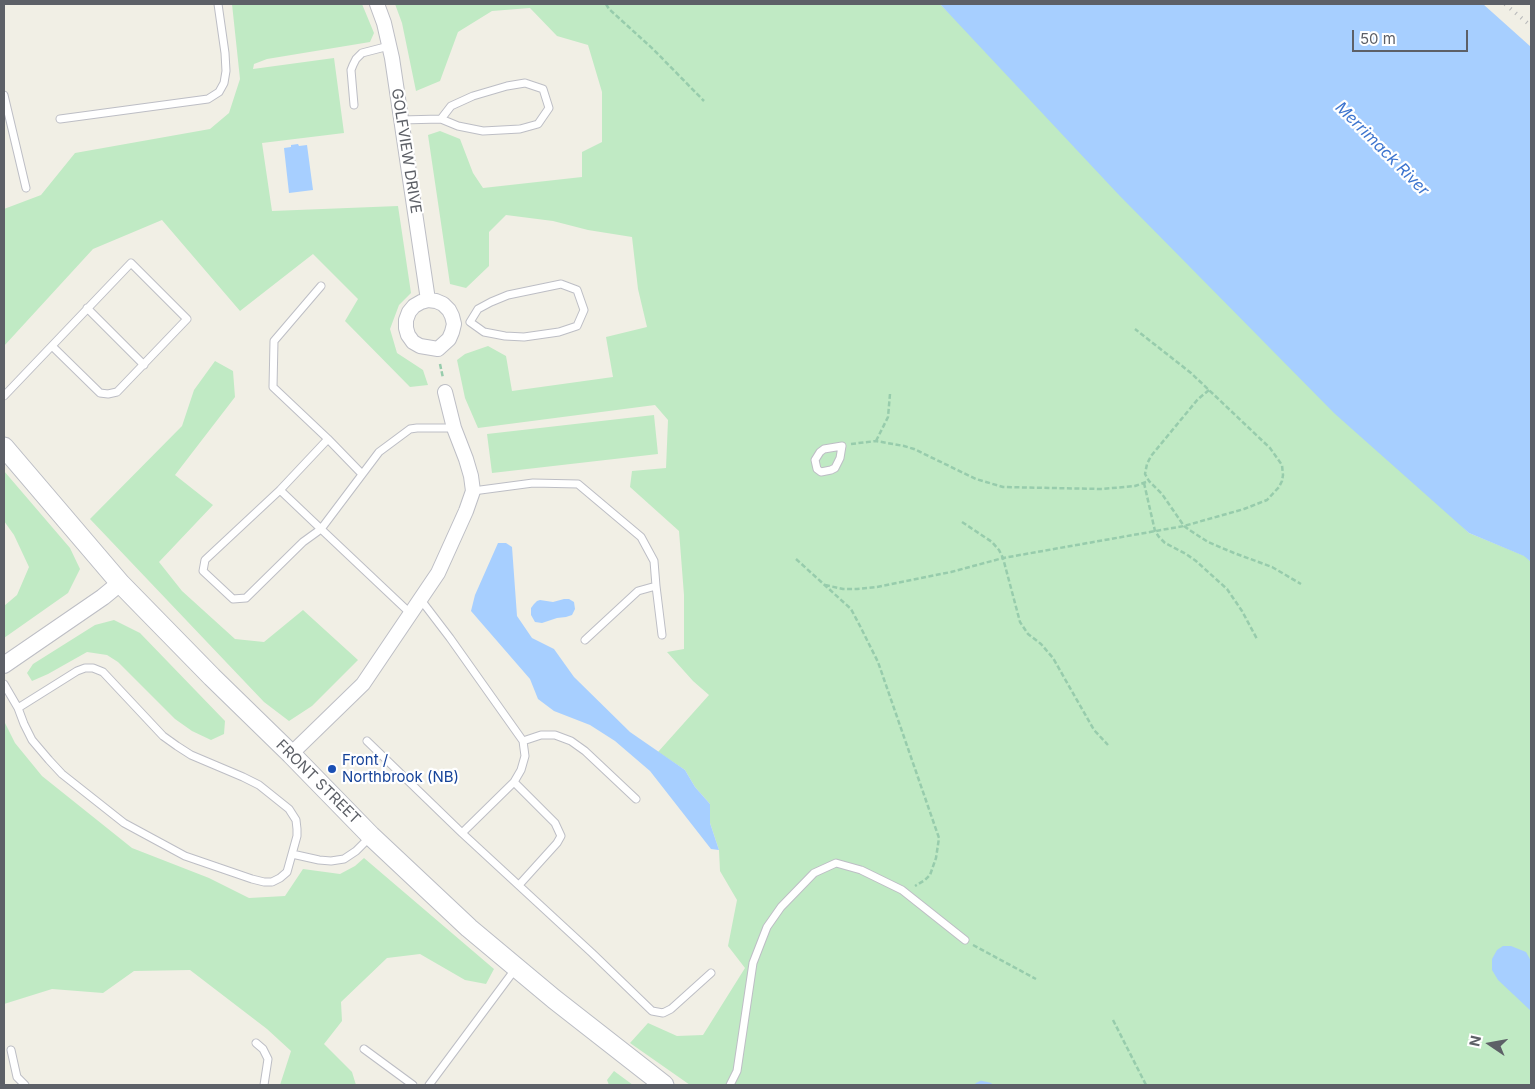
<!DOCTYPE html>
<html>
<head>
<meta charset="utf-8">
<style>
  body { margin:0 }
  #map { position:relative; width:1535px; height:1089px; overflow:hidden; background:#f1efe5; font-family:Inter,sans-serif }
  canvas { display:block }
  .frame { position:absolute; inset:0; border:5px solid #5d6067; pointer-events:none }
  .north { position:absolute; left:1465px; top:1019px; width:50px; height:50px; -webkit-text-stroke:4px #fff; paint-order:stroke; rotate:282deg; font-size:14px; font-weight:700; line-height:20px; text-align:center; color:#5d6067 }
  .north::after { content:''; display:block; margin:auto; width:18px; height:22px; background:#5d6067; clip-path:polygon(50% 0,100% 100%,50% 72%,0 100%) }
  .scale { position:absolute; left:1352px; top:30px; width:116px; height:22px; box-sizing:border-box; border:2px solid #5d6067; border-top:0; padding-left:6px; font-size:15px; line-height:18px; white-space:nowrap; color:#5d6067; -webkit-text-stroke:4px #fff; paint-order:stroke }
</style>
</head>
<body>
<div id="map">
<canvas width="1535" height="1089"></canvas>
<div class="frame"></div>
<div class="north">N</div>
<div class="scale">50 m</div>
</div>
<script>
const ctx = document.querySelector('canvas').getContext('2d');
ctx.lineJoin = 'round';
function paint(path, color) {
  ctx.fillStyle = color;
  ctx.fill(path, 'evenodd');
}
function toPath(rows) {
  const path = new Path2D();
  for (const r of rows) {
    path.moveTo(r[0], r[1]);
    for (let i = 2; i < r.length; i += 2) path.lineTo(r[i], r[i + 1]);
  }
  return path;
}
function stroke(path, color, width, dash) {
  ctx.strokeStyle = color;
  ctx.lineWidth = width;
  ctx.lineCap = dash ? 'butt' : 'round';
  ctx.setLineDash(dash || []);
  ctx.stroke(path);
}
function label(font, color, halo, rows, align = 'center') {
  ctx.font = font + ' Inter,sans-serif';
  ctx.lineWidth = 4.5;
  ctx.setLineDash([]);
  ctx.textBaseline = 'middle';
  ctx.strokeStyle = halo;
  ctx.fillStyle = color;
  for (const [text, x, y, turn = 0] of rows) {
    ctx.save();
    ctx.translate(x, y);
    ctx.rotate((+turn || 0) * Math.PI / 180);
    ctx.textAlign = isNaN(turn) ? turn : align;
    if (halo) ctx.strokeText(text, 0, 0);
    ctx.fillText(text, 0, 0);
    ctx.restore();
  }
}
const green = toPath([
  [232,4,362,4,374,33,370,42,267,59,254,64,253,69,334,58,344,133,262,143,272,211,398,206,411,293,399,305,390,329,397,353,423,370,428,385,410,387,345,321,358,299,313,254,240,311,162,220,93,249,4,346,4,209,41,195,75,153,210,129,229,113,240,79],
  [395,4,940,4,1469,533,1525,556,1531,562,1531,1085,690,1085,630,1043,648,1023,677,1036,703,1035,745,968,728,946,737,900,720,871,719,850,710,823,710,804,695,787,685,770,658,752,709,695,693,681,667,652,684,649,684,595,679,531,630,487,632,471,666,468,668,420,655,405,478,428,465,398,457,360,465,354,488,346,506,356,512,391,613,377,606,337,647,327,638,289,632,237,588,230,553,221,506,215,489,232,489,266,466,288,450,284,428,135,440,131,460,139,473,173,483,188,582,177,582,152,602,142,602,92,588,45,557,36,530,8,492,11,458,32,440,81,416,91,402,23],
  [215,361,233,371,235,397,175,475,213,505,159,562,182,591,235,639,264,642,303,610,358,660,312,706,289,721,264,702,90,519,182,426,194,390],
  [654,415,658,454,492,473,487,434],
  [4,471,70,548,80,569,68,593,4,638,4,606,17,595,29,567,14,535,4,521],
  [114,620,140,633,225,721,224,734,211,740,192,731,175,719,118,662,107,655,87,652,48,674,32,681,27,673,33,664,95,625],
  [4,721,15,743,42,776,132,848,209,878,249,898,285,896,303,869,340,874,355,866,364,858,494,969,486,984,465,980,420,954,387,958,341,1002,342,1021,324,1044,352,1072,356,1085,280,1085,291,1051,267,1029,190,970,134,971,103,993,52,989,4,1004],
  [614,1071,633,1085,609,1085,607,1080]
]);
const water = toPath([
  [940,4,1483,4,1531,47,1531,562,1524,556,1469,533,1334,413,1118,194],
  [298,144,299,146,307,145,313,190,289,193,284,148,291,147,291,145],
  [498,543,506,543,512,547,517,616,532,638,554,649,574,677,630,732,685,770,695,787,710,804,710,823,719,850,711,849,650,771,615,741,590,725,554,711,538,699,530,679,471,611,475,595],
  [564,599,569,599,574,602,575,609,572,615,566,617,557,618,542,623,535,622,531,615,531,608,534,604,537,601,540,600,553,602],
  [1503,946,1511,946,1526,952,1531,961,1531,1011,1498,980,1492,970,1492,959,1497,950]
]);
const stream = toPath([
  [977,1085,981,1083,990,1085]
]);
const path = toPath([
  [606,4,609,9,653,49,704,101],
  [440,364,443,378],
  [1209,390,1198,399,1151,456,1147,464,1145,474,1149,481,1162,494,1184,526,1191,531,1208,542,1234,553,1272,567,1301,584],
  [876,441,888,417,890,394],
  [851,444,876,441,904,446,914,449,976,479,1003,487,1102,489,1135,486,1149,481],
  [1144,483,1155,531,1159,537,1165,543,1186,554,1196,561,1227,589,1242,611,1257,639],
  [962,522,992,542,999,550,1003,558,1020,622,1028,634,1041,644,1053,658,1094,730,1108,745],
  [796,559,851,609,860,626,878,662,939,838,936,858,930,875,925,880,915,886],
  [825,585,843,589,857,589,877,587,951,572,1003,558,1184,526,1244,509,1267,500,1279,487,1282,481,1283,475,1282,465,1270,448,1191,373,1135,329],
  [973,945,1036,979],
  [1113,1020,1146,1085]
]);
const service = toPath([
  [525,83,543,89,549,108,538,124,520,129,483,131,458,126,441,119,451,106,473,96,507,86,525,83],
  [4,95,26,188],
  [354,105,351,70,353,65,356,59,362,53,389,46],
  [60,119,208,99,219,92,224,83,226,71,225,53,218,4],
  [401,120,441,119],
  [561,284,577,290,584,310,577,326,559,332,524,337,505,336,484,332,470,322,478,309,491,302,508,295,561,284],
  [87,308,144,365],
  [4,396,131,263,187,319,117,392,108,394,100,393,52,346],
  [328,439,362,474],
  [842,446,840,458,835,468,831,470,821,472,817,469,815,460,820,452,824,449,842,446],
  [280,490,321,529,303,542,246,598,233,599,203,571,205,560,280,490,328,439,273,387,274,341,321,286],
  [473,491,533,483,578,484,641,537,654,561,656,586,638,591,585,640],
  [656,586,662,635],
  [411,614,321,529,379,452,410,429,417,428,454,428],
  [4,684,18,708,77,671,85,668,93,668,103,672,163,736,177,746,191,755,243,777,259,785,289,809,296,820,297,829,297,836,287,872,280,878,272,882,264,882,252,879,185,856,124,823,62,774,49,760,32,740,24,724,18,708],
  [367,741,462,833,514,782,521,770,525,756,523,741,450,638,421,600],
  [523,741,541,735,555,735,571,741,585,751,636,799],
  [514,782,555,823,561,836,557,843,519,885],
  [462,833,592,953,652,1011,663,1013,671,1009,711,973],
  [292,854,319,860,331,861,344,859,356,851,370,837],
  [256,1043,263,1049,268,1059,264,1085],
  [364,1049,413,1085],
  [11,1050,17,1077,25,1085],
  [429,1085,516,968],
  [730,1085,737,1071,753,963,767,927,781,907,814,873,836,863,861,870,902,890,965,940]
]);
const minor = toPath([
  [377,4,384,23,392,58,428,300],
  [428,300,436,301,443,304,449,310,452,316,454,324,452,332,449,339,438,349,420,346,413,342,408,335,406,328,406,320,409,312,414,306,421,302,428,300],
  [291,754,363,684,438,573,466,511,473,491,471,476,466,459,454,428,445,392]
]);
const tertiary = toPath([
  [4,665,103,597,120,583]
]);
const secondary = toPath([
  [4,447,120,583,212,677,291,754,371,836,469,928,554,999,664,1085]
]);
const rail = toPath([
  [1505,4,1531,26]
]);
const markers = [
  [332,769,5,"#1a4fb4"]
];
const streetNames = [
  ["GOLFVIEW DRIVE",406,151,81],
  ["FRONT STREET",318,782,45]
];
const transitNames = [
  ["Front /",342,760],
  ["Northbrook (NB)",342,777]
];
const waterNames = [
  ["Merrimack River",1382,149,45]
];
paint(green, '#c0eac4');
paint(water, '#a7cfff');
stroke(stream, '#a7cfff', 4.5);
stroke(service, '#bdbec5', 9);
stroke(minor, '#bdbec5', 16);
stroke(tertiary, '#bdbec5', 18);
stroke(secondary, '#bbbdc4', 21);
stroke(path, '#97ccac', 2.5, [5, 2.5]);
stroke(service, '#fff', 7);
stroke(minor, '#fff', 14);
stroke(tertiary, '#fff', 16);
stroke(secondary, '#fff', 19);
stroke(rail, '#b8b9ba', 4, [1, 6]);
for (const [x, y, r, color] of markers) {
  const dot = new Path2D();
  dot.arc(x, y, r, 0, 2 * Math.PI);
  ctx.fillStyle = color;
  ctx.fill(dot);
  stroke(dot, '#fff', 2);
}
label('15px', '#5d6067', '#fff', streetNames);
label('15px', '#164399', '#fff', transitNames, 'left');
label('italic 16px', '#3d75cf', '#fff', waterNames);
</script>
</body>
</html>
